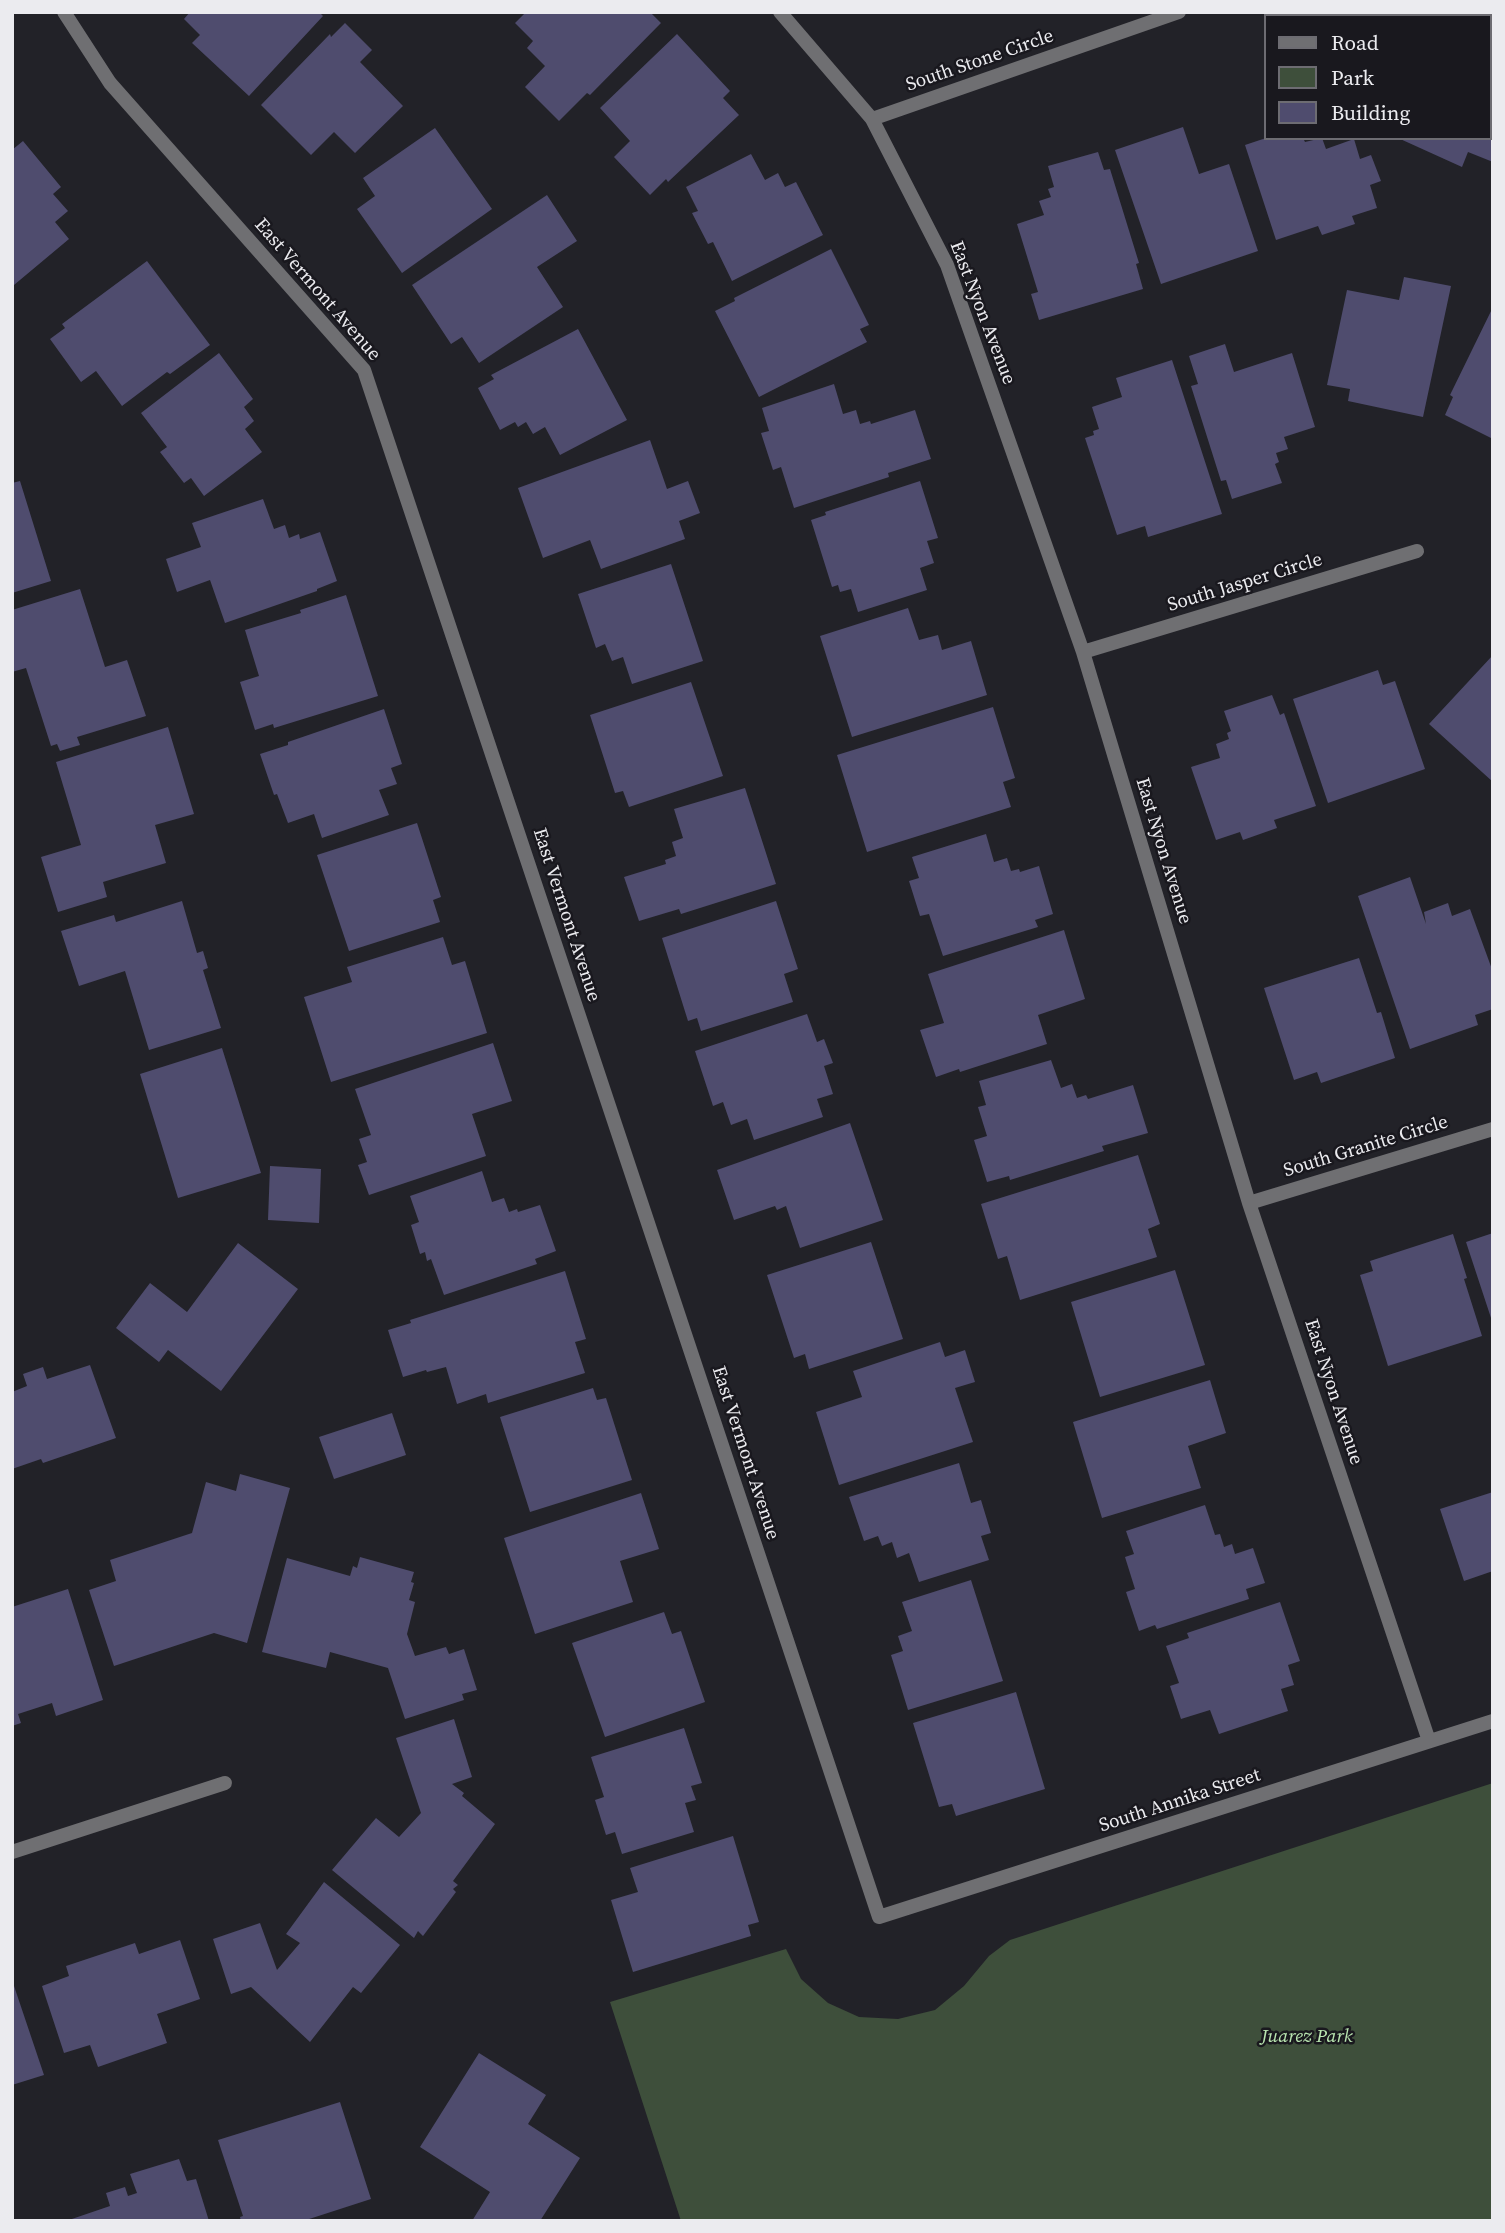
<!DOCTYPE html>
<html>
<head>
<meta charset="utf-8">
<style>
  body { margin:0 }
  #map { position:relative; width:1505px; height:2233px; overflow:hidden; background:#222228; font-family:"Source Serif 4",serif }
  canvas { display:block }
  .frame { position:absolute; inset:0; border:14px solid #ebebef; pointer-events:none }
  .legend { position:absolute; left:1264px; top:14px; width:228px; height:126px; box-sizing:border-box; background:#19181e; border:2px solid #6d6c72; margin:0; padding:9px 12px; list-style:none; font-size:21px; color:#ebebef }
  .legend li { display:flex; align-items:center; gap:14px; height:35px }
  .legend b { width:35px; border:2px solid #6d6c72 }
</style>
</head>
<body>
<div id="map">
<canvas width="1505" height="2233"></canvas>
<div class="frame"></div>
<ul class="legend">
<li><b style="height:9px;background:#6f6f72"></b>Road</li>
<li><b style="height:19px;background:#3e4f3b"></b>Park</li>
<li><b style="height:19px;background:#4f4c6e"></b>Building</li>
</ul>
</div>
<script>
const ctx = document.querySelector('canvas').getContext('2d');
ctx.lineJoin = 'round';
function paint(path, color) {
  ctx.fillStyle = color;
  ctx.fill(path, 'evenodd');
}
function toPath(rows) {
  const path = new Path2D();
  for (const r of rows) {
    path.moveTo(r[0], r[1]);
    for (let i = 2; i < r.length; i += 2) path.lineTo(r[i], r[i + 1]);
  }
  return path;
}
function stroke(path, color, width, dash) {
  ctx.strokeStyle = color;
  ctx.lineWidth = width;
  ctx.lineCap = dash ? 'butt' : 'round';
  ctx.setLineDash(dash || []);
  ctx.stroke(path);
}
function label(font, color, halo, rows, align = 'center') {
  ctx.font = font + ' "Source Serif 4",serif';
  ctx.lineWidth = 5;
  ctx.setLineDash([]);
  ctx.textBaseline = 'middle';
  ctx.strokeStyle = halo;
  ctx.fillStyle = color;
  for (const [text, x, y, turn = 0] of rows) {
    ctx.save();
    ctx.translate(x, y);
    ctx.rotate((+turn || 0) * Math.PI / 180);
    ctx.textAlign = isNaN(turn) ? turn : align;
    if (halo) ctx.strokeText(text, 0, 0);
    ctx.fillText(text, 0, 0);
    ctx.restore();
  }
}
const green = toPath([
  [1493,1783,1493,2221,681,2221,610,2002,786,1949,801,1979,828,2003,859,2017,898,2019,935,2010,964,1986,989,1956,1010,1940]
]);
const building = toPath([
  [190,12,319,12,323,16,249,96,192,43,200,35,184,19],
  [526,12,650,12,661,23,590,95,587,93,559,121,525,87,545,66,527,48,533,41,515,23],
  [1435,12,1462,12,1461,16,1435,14],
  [345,23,372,50,360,62,403,106,355,153,334,132,311,155,261,105,330,34,331,37],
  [677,34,730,91,723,98,739,115,668,182,666,179,650,195,614,157,630,141,600,108],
  [1489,61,1493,63,1493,162,1468,152,1462,167,1398,138,1489,138],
  [1183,127,1199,174,1229,164,1258,251,1161,284,1115,150],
  [435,128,492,209,402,273,357,209,375,196,363,178],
  [1266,138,1303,138,1305,142,1322,138,1326,149,1354,139,1360,159,1371,155,1381,181,1370,185,1377,208,1352,216,1355,224,1322,235,1318,226,1276,240,1245,145],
  [23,141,61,187,53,194,68,211,55,222,69,239,14,285,12,282,12,150],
  [1098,152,1104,170,1110,169,1139,263,1136,264,1143,289,1039,320,1031,294,1038,292,1017,224,1044,215,1039,201,1051,197,1048,189,1054,187,1048,166],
  [751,154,765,180,778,173,785,187,796,182,823,235,732,281,713,242,708,244,692,213,698,211,686,187],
  [547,195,577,241,537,267,563,307,479,363,462,337,451,344,412,285],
  [831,249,869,325,860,329,867,342,759,397,715,311,735,301,734,298],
  [147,261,210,345,170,374,167,372,122,406,96,371,81,382,50,339,65,328,62,324],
  [1404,277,1451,286,1423,417,1348,401,1350,389,1327,385,1347,290,1399,300],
  [1493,307,1493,435,1491,438,1445,415,1453,397,1450,395],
  [578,329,627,420,560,455,545,427,533,434,526,422,518,427,515,422,500,430,478,388,494,379,491,375],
  [1225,344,1234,372,1292,353,1315,427,1284,437,1288,449,1276,453,1279,462,1275,464,1282,483,1232,499,1226,480,1221,481,1191,386,1198,384,1189,356],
  [219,353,253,399,244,407,254,421,245,429,262,452,204,496,191,478,184,483,160,452,167,447,141,413],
  [1172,360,1222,514,1148,537,1145,526,1117,535,1085,438,1094,435,1093,431,1099,429,1092,407,1122,397,1116,378],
  [834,384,843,414,856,410,860,424,870,421,871,424,915,410,931,459,888,473,889,477,794,508,781,467,773,470,761,433,769,431,762,408],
  [650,440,667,489,688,481,700,513,679,521,685,539,601,569,590,540,543,558,518,488],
  [20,481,51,581,12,593,12,483],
  [920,481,938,538,927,541,934,563,920,568,927,590,858,612,851,589,840,592,838,585,832,587,811,520,826,515,825,512],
  [263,499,274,529,285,525,289,538,299,534,300,539,320,532,337,581,317,589,317,591,225,623,210,580,177,592,166,559,201,547,192,523],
  [671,564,703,661,632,684,623,657,612,661,605,644,596,648,578,594],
  [80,589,105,667,127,660,146,716,77,737,80,745,60,751,57,744,51,746,26,668,12,672,12,610],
  [346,595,378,696,274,728,273,724,255,730,240,682,259,676,245,630,301,613,300,610],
  [908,608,919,640,938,635,942,650,971,641,987,695,852,737,820,636],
  [1493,655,1493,782,1429,724],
  [1378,670,1383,685,1395,681,1425,769,1328,803,1293,699],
  [691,682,723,776,629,807,623,791,615,793,590,715],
  [1272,695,1280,715,1284,713,1316,806,1274,820,1277,828,1243,840,1240,832,1216,840,1191,767,1220,758,1216,744,1229,739,1227,733,1231,731,1224,711],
  [993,707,1015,778,1003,782,1011,807,867,852,837,755],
  [384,709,402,764,391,768,397,784,379,790,389,815,322,838,314,814,288,823,277,794,274,795,260,754,288,745,288,742],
  [168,727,194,814,155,825,166,863,103,882,107,897,58,912,41,857,81,845,56,762],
  [745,788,776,884,681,914,679,909,639,921,624,877,666,864,665,860,676,856,672,842,683,838,674,809],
  [417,823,441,897,433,900,440,922,349,951,317,855],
  [986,834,994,862,1007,858,1011,871,1019,869,1020,872,1039,866,1053,914,1035,920,1038,927,943,956,929,914,920,916,909,881,919,878,912,857],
  [1410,877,1426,924,1424,912,1448,903,1452,916,1470,909,1493,972,1493,1009,1475,1015,1478,1025,1410,1049,1358,896],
  [182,901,197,953,203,951,208,968,203,970,221,1028,149,1050,125,971,79,986,61,931,114,915,116,922],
  [776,901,798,969,784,974,793,1002,701,1031,697,1018,688,1021,662,938],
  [1064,930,1085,999,1038,1015,1047,1044,960,1072,959,1069,936,1077,920,1030,944,1023,928,974],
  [443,937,452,965,465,961,487,1033,331,1082,304,997,352,982,347,967],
  [1359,958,1377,1013,1381,1012,1395,1058,1321,1083,1317,1072,1294,1080,1264,988],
  [807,1014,817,1042,824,1039,833,1063,824,1066,833,1094,817,1099,823,1117,754,1140,747,1119,731,1125,723,1102,713,1106,695,1051],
  [493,1043,512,1101,472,1114,486,1156,369,1195,358,1165,367,1162,359,1139,371,1135,355,1089],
  [222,1048,261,1173,178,1198,140,1074],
  [1051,1060,1061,1088,1072,1084,1077,1098,1086,1095,1088,1099,1133,1085,1148,1133,1102,1146,1104,1151,1010,1180,1009,1176,987,1182,974,1140,987,1136,978,1107,986,1105,979,1081],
  [850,1123,883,1220,800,1248,786,1206,777,1210,775,1206,734,1220,717,1170],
  [1138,1155,1160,1224,1148,1229,1157,1257,1020,1300,1007,1256,998,1259,981,1204],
  [270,1166,321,1169,319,1223,268,1220],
  [482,1171,492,1202,504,1198,509,1212,517,1209,518,1212,540,1205,556,1251,535,1259,537,1264,444,1295,431,1259,427,1261,425,1252,420,1254,411,1225,419,1222,410,1196],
  [1493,1233,1493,1320,1492,1321,1466,1242],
  [1453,1234,1467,1278,1464,1279,1482,1336,1388,1366,1360,1275,1373,1271,1370,1261],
  [871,1242,903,1339,809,1369,805,1354,794,1358,767,1275],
  [238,1243,298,1289,221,1391,168,1350,159,1362,116,1328,150,1283,187,1312],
  [1175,1270,1205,1365,1100,1397,1071,1302],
  [565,1271,586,1339,575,1342,585,1373,488,1403,486,1394,457,1404,446,1367,427,1372,426,1370,403,1377,388,1330,411,1323,410,1320],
  [940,1342,945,1357,965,1350,975,1382,955,1388,973,1442,839,1485,816,1412,862,1397,853,1371],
  [90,1365,116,1438,43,1463,41,1459,12,1469,12,1392,27,1386,23,1374,43,1367,47,1379],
  [1210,1380,1226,1433,1188,1446,1201,1488,1102,1518,1073,1422],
  [593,1388,597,1400,606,1398,632,1480,530,1512,500,1417],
  [392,1413,406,1455,334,1479,319,1437],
  [959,1463,971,1503,981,1500,991,1533,981,1536,989,1560,919,1582,909,1553,897,1558,892,1542,882,1546,878,1536,864,1541,849,1497],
  [240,1474,290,1488,247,1643,214,1633,114,1666,89,1590,116,1581,110,1560,192,1533,206,1482,236,1491],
  [1493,1492,1493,1571,1464,1581,1440,1509],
  [641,1493,659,1549,620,1561,633,1602,535,1634,504,1538],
  [1205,1505,1215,1535,1220,1534,1224,1547,1232,1544,1235,1554,1253,1548,1265,1583,1246,1589,1249,1599,1157,1629,1155,1625,1139,1631,1126,1592,1135,1589,1125,1557,1134,1554,1126,1531],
  [360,1557,414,1572,411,1582,414,1583,409,1600,415,1602,407,1634,415,1656,446,1647,449,1654,464,1649,477,1690,462,1694,464,1700,405,1719,388,1668,330,1652,326,1668,262,1652,287,1558,350,1576,353,1566,357,1568],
  [971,1580,1003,1681,908,1710,891,1655,903,1651,898,1636,912,1631,902,1602],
  [68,1589,103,1700,56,1716,52,1703,18,1714,21,1723,12,1726,12,1607],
  [1280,1602,1300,1661,1288,1665,1294,1685,1281,1689,1288,1711,1219,1734,1210,1710,1181,1719,1170,1686,1179,1683,1166,1646,1189,1638,1187,1633],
  [664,1612,672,1634,681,1631,705,1702,605,1737,572,1643],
  [1016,1692,1045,1789,956,1816,952,1804,939,1807,913,1723],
  [454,1719,472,1777,452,1784,464,1793,462,1796,495,1824,453,1881,458,1885,453,1889,456,1892,423,1936,418,1931,414,1938,332,1870,376,1818,399,1837,421,1813,396,1738],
  [684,1728,702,1783,691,1786,696,1800,685,1803,694,1832,622,1854,615,1832,606,1835,595,1800,604,1797,591,1757],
  [733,1836,759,1922,748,1925,751,1936,633,1972,611,1900,638,1892,630,1868],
  [324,1882,400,1945,361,1993,353,1987,310,2042,251,1987,231,1994,213,1939,260,1923,277,1970,300,1943,286,1934],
  [180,1940,200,1999,157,2014,167,2043,98,2067,90,2045,64,2053,42,1986,69,1976,66,1966,135,1943,139,1954],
  [12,1980,44,2075,12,2085],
  [479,2053,546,2095,528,2124,580,2158,540,2221,472,2221,490,2192,420,2147],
  [340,2102,371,2199,303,2221,241,2221,240,2217,243,2216,218,2140],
  [179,2159,187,2181,196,2179,209,2221,66,2221,110,2206,106,2193,125,2187,128,2196,137,2193,130,2174]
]);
const minor = toPath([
  [64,12,110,83,364,370,879,1917,1493,1721],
  [780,12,872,119,947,265,1083,652,1249,1203,1429,1741],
  [872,119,1179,12],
  [1083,652,1417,551],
  [1249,1203,1493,1129],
  [12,1852,225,1783]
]);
const streetNames = [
  ["South Stone Circle",980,61,-19],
  ["East Vermont Avenue",317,290,49],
  ["East Nyon Avenue",982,313,69],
  ["South Jasper Circle",1245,583,-17],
  ["East Nyon Avenue",1163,851,73],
  ["East Vermont Avenue",566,915,72],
  ["South Granite Circle",1366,1147,-17],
  ["East Nyon Avenue",1333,1392,72],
  ["East Vermont Avenue",745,1453,72],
  ["South Annika Street",1180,1801,-18]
];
const parkNames = [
  ["Juarez Park",1307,2037]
];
paint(green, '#3e4f3b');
paint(building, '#4f4c6e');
stroke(minor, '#6f6f72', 14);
label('19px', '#ebebef', '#19181e', streetNames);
label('italic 19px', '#b9e5b0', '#19181e', parkNames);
</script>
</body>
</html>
